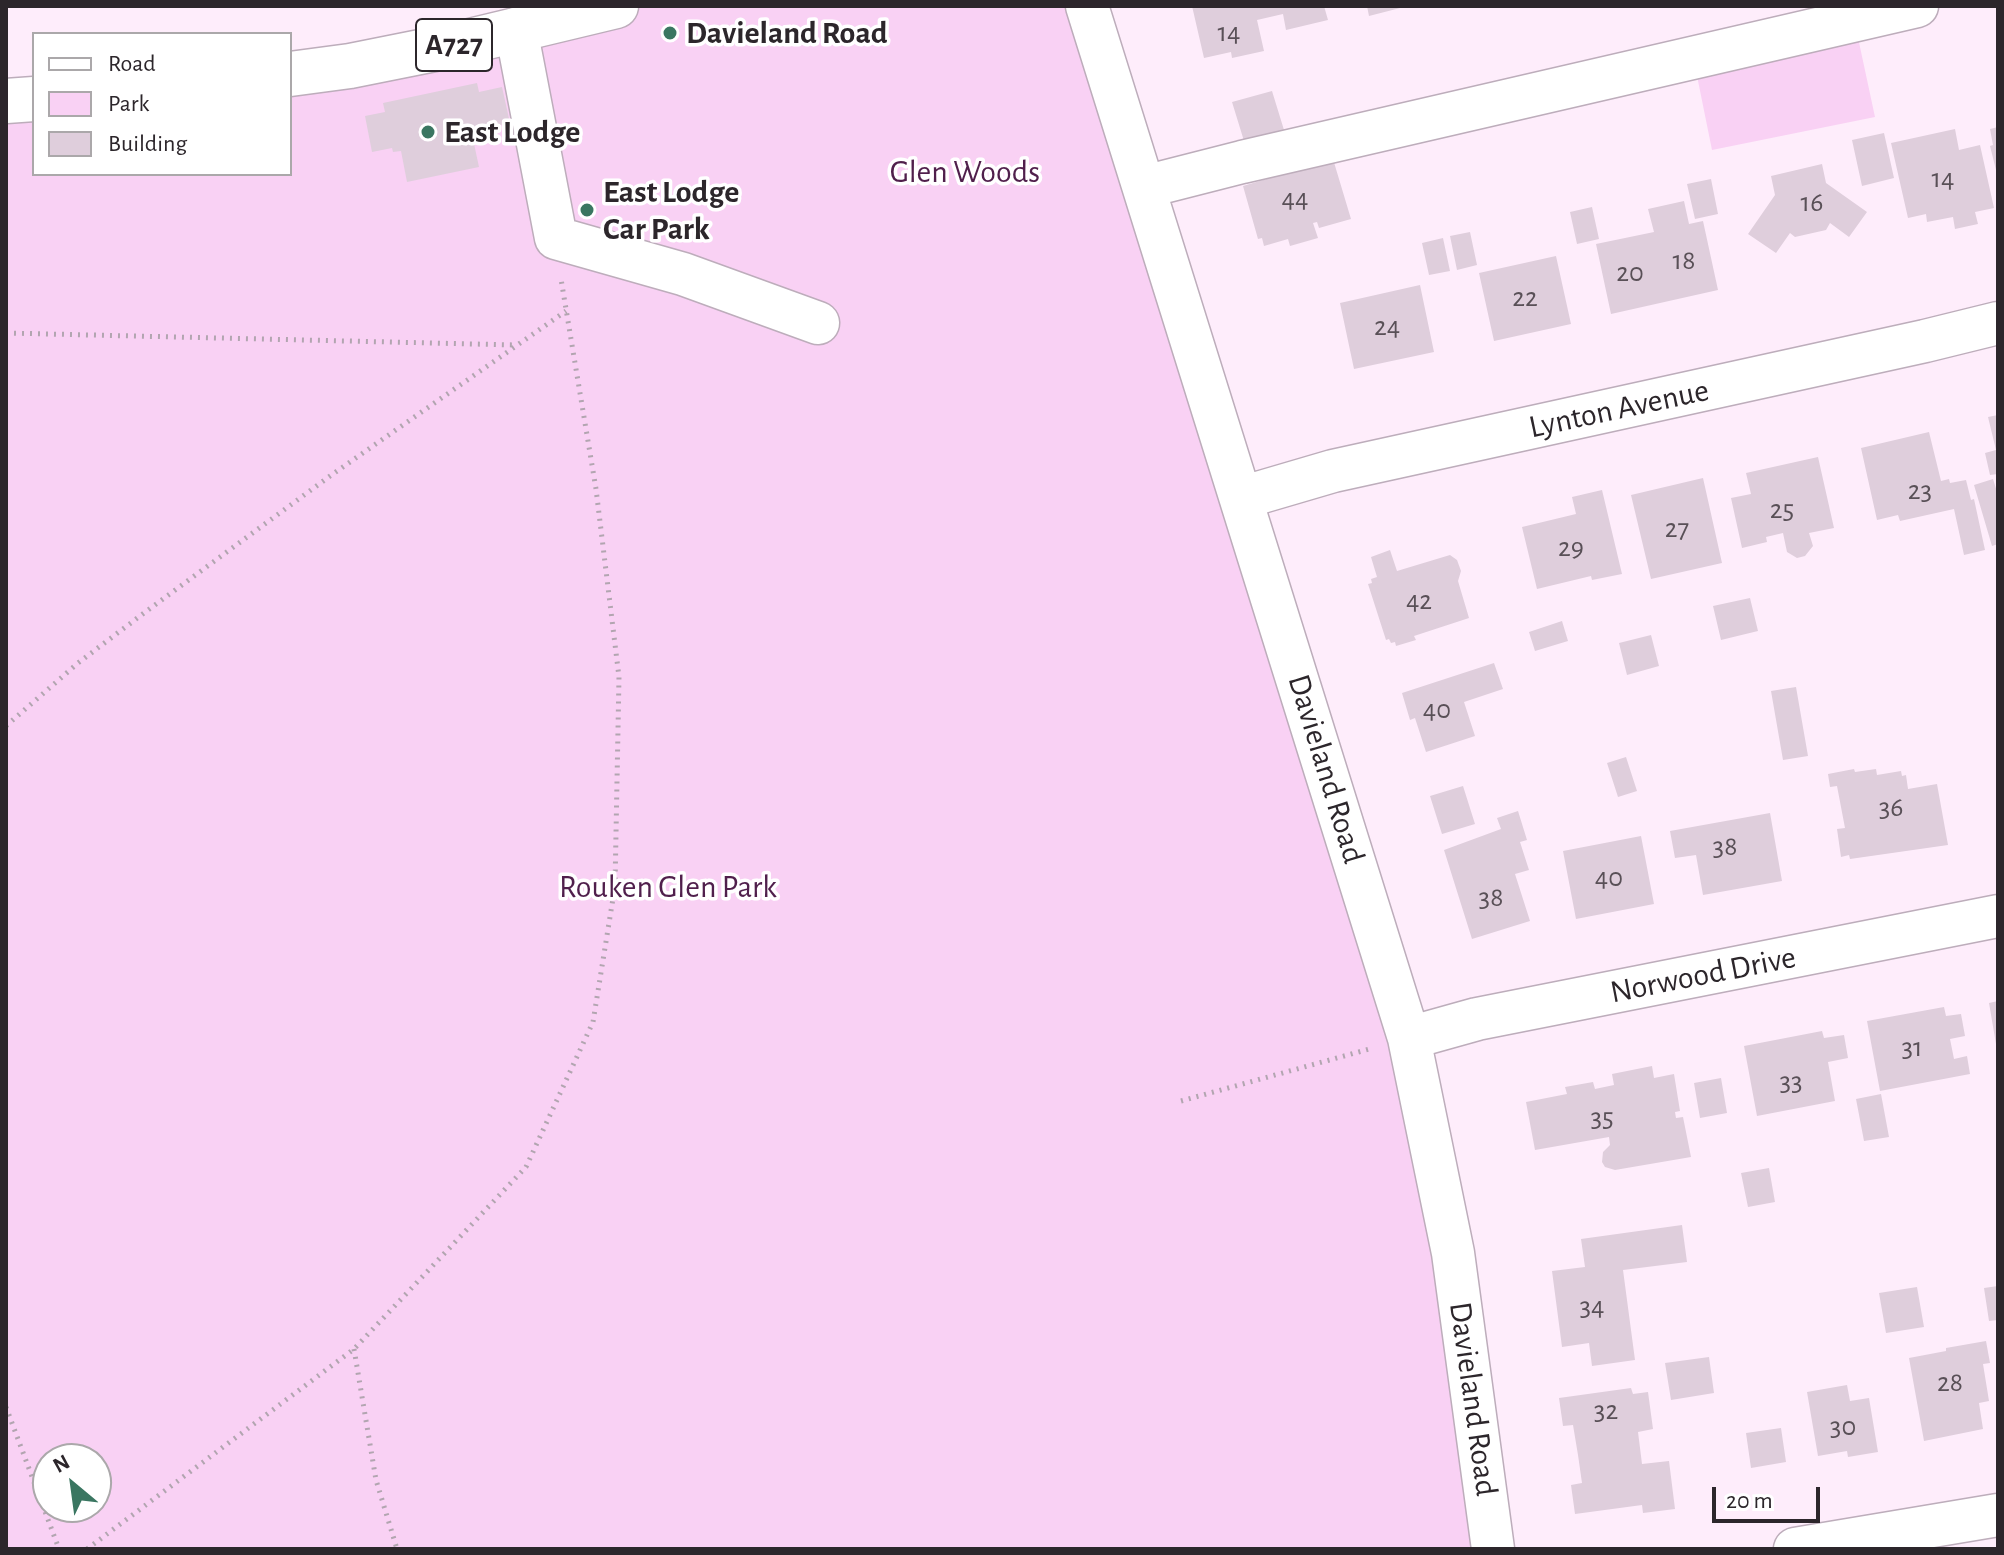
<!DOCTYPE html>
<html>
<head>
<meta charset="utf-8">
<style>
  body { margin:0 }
  #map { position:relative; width:2004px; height:1555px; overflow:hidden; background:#feedfb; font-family:"Alegreya Sans",sans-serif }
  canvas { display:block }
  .frame { position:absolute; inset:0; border:8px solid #2c262b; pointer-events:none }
  .legend { position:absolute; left:32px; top:32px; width:260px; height:144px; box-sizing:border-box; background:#fff; border:2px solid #aba8aa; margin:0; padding:10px 14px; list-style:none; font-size:24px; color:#2c262b }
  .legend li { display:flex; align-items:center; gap:16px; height:40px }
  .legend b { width:40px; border:2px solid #aba8aa }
  .north { position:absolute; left:32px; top:1443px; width:80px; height:80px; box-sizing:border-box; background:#fff; border:2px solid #aba8aa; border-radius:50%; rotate:331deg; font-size:22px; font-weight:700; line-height:32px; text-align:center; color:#2c262b }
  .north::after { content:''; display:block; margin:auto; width:28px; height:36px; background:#3a7661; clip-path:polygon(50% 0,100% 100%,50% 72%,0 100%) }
  .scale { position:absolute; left:1712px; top:1487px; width:108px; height:36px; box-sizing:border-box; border:4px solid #2c262b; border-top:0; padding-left:10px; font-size:24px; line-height:28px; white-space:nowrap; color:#2c262b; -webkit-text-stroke:6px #fff; paint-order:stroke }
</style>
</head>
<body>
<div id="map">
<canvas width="2004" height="1555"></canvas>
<div class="frame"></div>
<ul class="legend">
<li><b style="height:10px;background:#fff"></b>Road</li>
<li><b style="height:22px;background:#f9d1f4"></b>Park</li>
<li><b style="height:22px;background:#dfcedc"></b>Building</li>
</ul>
<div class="north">N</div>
<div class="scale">20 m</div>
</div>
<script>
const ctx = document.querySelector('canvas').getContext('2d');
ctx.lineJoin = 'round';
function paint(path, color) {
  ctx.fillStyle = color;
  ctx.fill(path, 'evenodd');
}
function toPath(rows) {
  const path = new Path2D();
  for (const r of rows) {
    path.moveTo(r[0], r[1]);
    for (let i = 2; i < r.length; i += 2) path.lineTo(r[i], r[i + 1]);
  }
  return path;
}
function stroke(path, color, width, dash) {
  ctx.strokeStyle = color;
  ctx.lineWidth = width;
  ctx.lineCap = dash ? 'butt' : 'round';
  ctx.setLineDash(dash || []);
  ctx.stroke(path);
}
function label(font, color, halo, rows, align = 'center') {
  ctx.font = font + ' "Alegreya Sans",sans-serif';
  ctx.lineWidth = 7;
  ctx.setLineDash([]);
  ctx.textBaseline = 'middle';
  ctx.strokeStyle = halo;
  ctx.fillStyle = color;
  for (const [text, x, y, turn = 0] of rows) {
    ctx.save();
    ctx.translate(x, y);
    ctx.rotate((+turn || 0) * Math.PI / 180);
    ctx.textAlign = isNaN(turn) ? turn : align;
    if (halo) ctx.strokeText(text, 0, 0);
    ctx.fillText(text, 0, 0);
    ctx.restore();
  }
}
const green = toPath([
  [616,6,1087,6,1409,1038,1492,1549,6,1549,6,101,34,99,34,174,290,174,290,74],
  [48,1459,96,1459,96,1507,48,1507],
  [1857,33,1875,117,1712,150,1695,66]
]);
const building = toPath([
  [1192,6,1324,6,1328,20,1286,30,1283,14,1257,20,1264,51,1232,58,1231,52,1204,58],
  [1367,6,1403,6,1404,7,1369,16],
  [477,83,479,92,502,87,510,123,486,128,488,136,473,139,479,167,407,182,401,151,393,152,392,148,372,152,365,116,385,112,383,103],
  [1272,91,1284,130,1244,141,1232,102],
  [1998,127,1998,174,1997,174,1990,146,1993,145,1990,129],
  [1955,129,1959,150,1980,145,1994,208,1975,212,1978,224,1955,229,1953,217,1927,222,1926,214,1908,218,1891,143],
  [1884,133,1894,178,1862,186,1852,140],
  [1333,159,1351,219,1319,228,1317,222,1313,223,1318,238,1290,246,1288,239,1264,246,1262,238,1258,239,1243,186],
  [1822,164,1826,183,1867,212,1849,237,1830,223,1826,230,1795,237,1790,233,1776,253,1748,234,1775,195,1771,176],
  [1711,179,1718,214,1695,219,1687,184],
  [1684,201,1689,224,1703,221,1718,290,1611,314,1596,244,1654,232,1648,209],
  [1592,207,1599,239,1577,244,1570,212],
  [1470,232,1477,265,1457,270,1450,236],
  [1443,238,1450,271,1429,275,1422,243],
  [1556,256,1571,324,1494,341,1479,273],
  [1420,285,1434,352,1354,369,1340,303],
  [1998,415,1998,474,1990,475,1985,453,1996,450,1988,417],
  [1929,432,1941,481,1949,479,1950,483,1966,480,1971,500,1974,499,1985,550,1964,555,1954,509,1900,521,1898,515,1877,520,1861,448],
  [1818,457,1834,528,1809,533,1813,546,1805,556,1797,558,1787,552,1783,533,1766,537,1767,542,1742,548,1731,498,1751,494,1746,473],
  [1703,478,1722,563,1651,579,1631,495],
  [1993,479,1998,495,1998,544,1992,546,1974,485],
  [1602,490,1622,574,1592,580,1591,576,1537,589,1522,527,1576,514,1572,497],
  [1390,550,1397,571,1450,555,1457,560,1461,571,1458,581,1469,618,1414,636,1416,640,1396,646,1395,642,1391,643,1389,639,1386,640,1368,584,1372,583,1371,579,1377,577,1371,557],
  [1750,598,1758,631,1721,640,1713,606],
  [1562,621,1568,641,1535,651,1529,632],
  [1651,635,1659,666,1627,675,1619,643],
  [1494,663,1503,689,1464,702,1475,736,1426,752,1415,718,1410,720,1402,693],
  [1796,687,1808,756,1783,760,1771,691],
  [1626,757,1637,791,1618,797,1607,763],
  [1854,769,1855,772,1876,769,1877,775,1901,771,1902,776,1906,775,1908,789,1937,784,1948,845,1850,859,1849,855,1841,857,1837,829,1845,828,1837,786,1830,787,1828,774],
  [1463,786,1475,824,1442,834,1430,796],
  [1518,811,1527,840,1520,842,1529,870,1515,874,1530,921,1472,939,1444,850,1501,829,1497,818],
  [1770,813,1782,881,1703,895,1696,855,1675,858,1670,831],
  [1641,836,1654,904,1576,919,1563,851],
  [1998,1001,1998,1044,1996,1044,1989,1003],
  [1944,1007,1946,1016,1961,1014,1965,1036,1950,1039,1954,1059,1967,1056,1970,1074,1880,1091,1867,1021],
  [1822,1031,1824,1038,1844,1035,1848,1058,1828,1062,1835,1101,1757,1116,1744,1046],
  [1652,1066,1654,1078,1674,1074,1680,1111,1675,1112,1676,1118,1683,1117,1691,1157,1615,1170,1605,1167,1602,1162,1603,1152,1610,1145,1609,1137,1535,1150,1526,1102,1567,1094,1565,1087,1593,1082,1595,1089,1614,1085,1612,1074],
  [1721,1078,1727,1113,1700,1118,1694,1083],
  [1881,1094,1889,1137,1864,1141,1856,1099],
  [1769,1168,1775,1202,1748,1207,1741,1173],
  [1682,1225,1687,1262,1623,1270,1635,1360,1592,1366,1589,1343,1562,1347,1552,1271,1585,1267,1581,1239],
  [1998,1286,1998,1320,1989,1321,1984,1288],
  [1917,1287,1924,1327,1886,1333,1879,1293],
  [1986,1341,1990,1363,1983,1364,1989,1401,1979,1403,1983,1429,1924,1441,1909,1358,1946,1351,1946,1348],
  [1709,1357,1714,1393,1671,1400,1665,1363],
  [1847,1385,1850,1401,1869,1398,1878,1452,1848,1457,1847,1451,1818,1456,1807,1392],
  [1631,1388,1633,1394,1648,1392,1653,1429,1638,1432,1642,1464,1669,1461,1675,1509,1643,1513,1642,1505,1575,1514,1571,1485,1582,1483,1578,1455,1573,1425,1563,1426,1559,1398],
  [1781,1428,1786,1462,1751,1468,1746,1433]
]);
const path = toPath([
  [6,333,517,345],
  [6,726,78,663,144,613,330,476,566,311],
  [1181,1101,1373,1048],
  [354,1349,376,1480,397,1549],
  [6,1407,59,1549],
  [87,1549,354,1349,526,1167,593,1022,615,886,619,677,596,489,561,279]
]);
const minor = toPath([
  [1087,6,1409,1038,1453,1253,1493,1549],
  [516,29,556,238,683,274,818,323],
  [1144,187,1242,162,1917,6],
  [1241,498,1333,471,1925,341,1998,323],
  [1409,1038,1477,1019,1998,916],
  [1795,1549,1998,1515]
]);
const major = toPath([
  [290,74,350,66,445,47,616,6],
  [6,101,34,99]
]);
const markers = [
  [670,33,8,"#3a7661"],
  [428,132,8,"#3a7661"],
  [587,210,8,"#3a7661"]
];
const numberNames = [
  ["14",1229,33],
  ["14",1943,179],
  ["44",1295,199],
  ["16",1812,203],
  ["18",1684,261],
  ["20",1630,273],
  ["22",1525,298],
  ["24",1387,327],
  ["23",1920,491],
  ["25",1782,510],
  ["27",1677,529],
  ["29",1571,548],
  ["42",1419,601],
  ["40",1437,710],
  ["36",1891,808],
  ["38",1725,847],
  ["40",1609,878],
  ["38",1491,898],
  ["31",1912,1048],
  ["33",1791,1082],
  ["35",1602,1118],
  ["34",1592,1307],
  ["28",1950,1383],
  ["32",1606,1411],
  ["30",1843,1427]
];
const shields = [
  [454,45,76]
];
const shieldNames = [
  ["A727",454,45]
];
const poiNames = [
  ["Davieland Road",686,33],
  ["East Lodge",444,132],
  ["East Lodge",603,192],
  ["Car Park",603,229]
];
const parkNames = [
  ["Glen Woods",965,172],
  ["Rouken Glen Park",668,887]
];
const streetNames = [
  ["Lynton Avenue",1619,409,-12],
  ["Davieland Road",1326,769,73],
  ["Norwood Drive",1703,975,-11],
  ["Davieland Road",1473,1399,82]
];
paint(green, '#f9d1f4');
paint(building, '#dfcedc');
stroke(minor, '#bdadbb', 45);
stroke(major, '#bdadbb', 47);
stroke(path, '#b2a5b0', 5, [2, 6]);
stroke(minor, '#fff', 42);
stroke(major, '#fff', 44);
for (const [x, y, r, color] of markers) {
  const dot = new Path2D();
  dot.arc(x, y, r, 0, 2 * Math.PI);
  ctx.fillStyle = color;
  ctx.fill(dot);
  stroke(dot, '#fff', 3);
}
label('28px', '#595057', null, numberNames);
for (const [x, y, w] of shields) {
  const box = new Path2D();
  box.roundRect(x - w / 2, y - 26, w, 52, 6);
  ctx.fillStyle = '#fff';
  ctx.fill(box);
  stroke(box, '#2c262b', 2);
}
label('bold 30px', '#2c262b', null, shieldNames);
label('bold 32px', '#2c262b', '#fff', poiNames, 'left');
label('32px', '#501f4c', '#fff', parkNames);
label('32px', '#2c262b', '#fff', streetNames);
</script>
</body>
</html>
